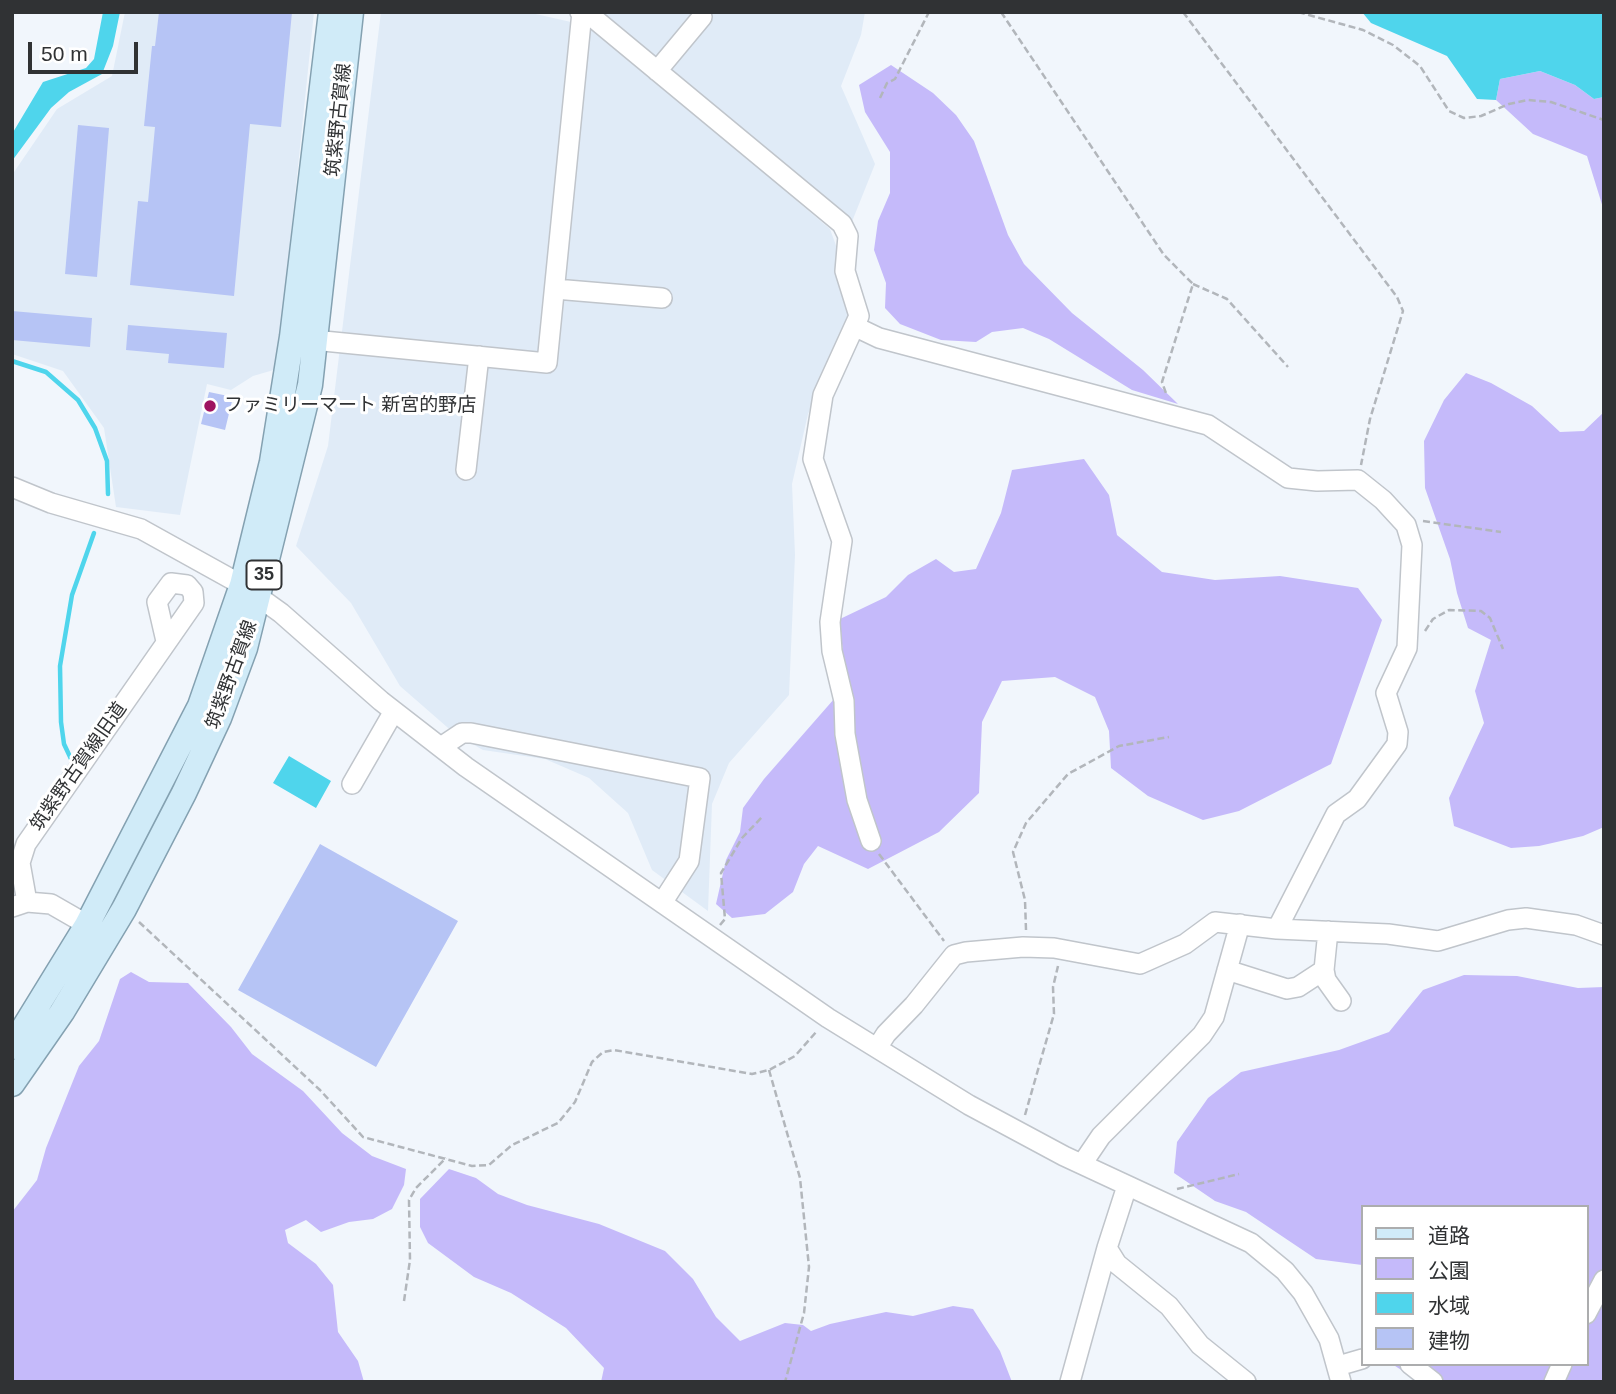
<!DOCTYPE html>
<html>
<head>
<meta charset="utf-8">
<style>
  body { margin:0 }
  #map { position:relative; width:1616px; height:1394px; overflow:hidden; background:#f1f6fc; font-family:Arial,"Noto Sans JP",sans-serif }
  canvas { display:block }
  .frame { position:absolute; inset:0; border:14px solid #303234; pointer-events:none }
  .legend { position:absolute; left:1361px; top:1205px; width:228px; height:161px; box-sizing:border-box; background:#fff; border:2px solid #acadae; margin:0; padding:9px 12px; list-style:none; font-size:21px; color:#303234 }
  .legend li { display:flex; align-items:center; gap:14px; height:35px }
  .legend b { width:35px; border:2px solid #acadae }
  .scale { position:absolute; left:28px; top:42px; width:110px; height:32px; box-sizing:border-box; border:4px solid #303234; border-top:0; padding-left:9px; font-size:21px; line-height:24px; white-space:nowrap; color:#303234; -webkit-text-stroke:5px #fff; paint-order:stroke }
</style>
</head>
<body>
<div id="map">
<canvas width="1616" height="1394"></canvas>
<div class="frame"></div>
<ul class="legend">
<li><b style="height:9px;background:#d0ebf8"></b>道路</li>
<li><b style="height:19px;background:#c5bafa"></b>公園</li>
<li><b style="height:19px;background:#4fd5ec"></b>水域</li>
<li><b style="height:19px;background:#b6c4f5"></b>建物</li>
</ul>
<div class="scale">50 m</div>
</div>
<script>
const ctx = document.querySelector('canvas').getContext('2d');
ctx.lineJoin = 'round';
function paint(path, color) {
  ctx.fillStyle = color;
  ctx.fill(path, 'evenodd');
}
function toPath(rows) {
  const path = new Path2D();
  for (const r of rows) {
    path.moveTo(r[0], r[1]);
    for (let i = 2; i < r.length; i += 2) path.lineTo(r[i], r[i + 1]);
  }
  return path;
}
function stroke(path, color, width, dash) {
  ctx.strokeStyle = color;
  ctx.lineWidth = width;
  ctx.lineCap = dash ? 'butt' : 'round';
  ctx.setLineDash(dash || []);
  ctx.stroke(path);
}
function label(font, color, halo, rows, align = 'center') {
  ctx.font = font + ' Arial,"Noto Sans JP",sans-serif';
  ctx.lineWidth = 6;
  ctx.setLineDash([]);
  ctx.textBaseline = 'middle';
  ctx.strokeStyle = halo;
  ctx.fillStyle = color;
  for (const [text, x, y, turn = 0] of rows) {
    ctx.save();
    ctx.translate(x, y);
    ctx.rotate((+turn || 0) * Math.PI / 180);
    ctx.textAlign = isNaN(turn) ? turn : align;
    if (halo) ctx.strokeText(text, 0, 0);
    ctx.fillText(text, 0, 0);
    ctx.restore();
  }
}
const built = toPath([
  [125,12,314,12,277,369,253,376,231,390,207,384,180,515,116,507,104,428,63,371,12,354,12,175,57,109,112,76],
  [381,12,527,12,593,27,830,229,838,251,854,310,808,414,792,484,795,555,789,695,729,763,712,804,708,911,652,870,628,813,589,778,545,759,483,750,455,734,400,686,351,603,296,546,328,446],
  [596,12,865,12,861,35,841,86,875,164,851,224]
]);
const green = toPath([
  [891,65,933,93,956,115,974,141,1008,235,1024,264,1072,313,1143,370,1178,404,1132,390,1049,339,1023,328,992,332,976,342,941,340,900,324,885,308,886,283,874,250,878,221,890,193,890,152,865,112,859,85],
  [1540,71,1575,85,1594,99,1604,97,1604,211,1587,156,1533,134,1496,100,1500,79],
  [1466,373,1491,383,1532,406,1560,432,1584,431,1604,412,1604,827,1583,836,1539,846,1511,848,1454,826,1449,798,1484,723,1475,691,1491,640,1468,628,1457,593,1450,559,1425,488,1424,441,1444,400],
  [1084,459,1109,495,1117,535,1162,572,1215,580,1280,576,1358,588,1382,620,1331,764,1239,811,1203,820,1148,796,1111,768,1109,731,1095,697,1055,677,1002,681,982,722,979,793,939,832,868,869,818,846,804,864,793,892,765,914,732,918,716,904,726,860,740,832,743,808,764,779,841,691,844,668,840,619,886,597,908,575,936,559,954,572,976,569,1001,513,1012,470],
  [131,972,149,982,188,983,231,1027,252,1054,303,1091,342,1133,372,1156,406,1169,404,1185,392,1209,373,1219,349,1222,321,1232,306,1220,285,1230,288,1243,316,1264,333,1285,338,1332,358,1361,364,1382,13,1382,12,1212,37,1180,46,1148,79,1066,99,1041,120,979],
  [1464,975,1517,976,1578,988,1604,987,1604,1382,1420,1382,1392,1364,1586,1364,1586,1207,1362,1207,1362,1265,1316,1259,1246,1212,1215,1201,1174,1173,1177,1142,1208,1098,1241,1072,1339,1050,1389,1032,1423,990],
  [449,1169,476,1178,498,1194,527,1205,599,1224,665,1251,693,1279,716,1317,740,1341,785,1323,803,1325,811,1331,830,1324,886,1312,913,1316,953,1306,973,1309,1000,1351,1012,1382,601,1382,604,1368,566,1328,511,1293,474,1277,428,1243,420,1227,420,1199]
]);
const water = toPath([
  [103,12,120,12,113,46,102,74,69,92,51,108,12,161,12,134,43,82,86,68,94,59],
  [1362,12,1604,12,1604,97,1594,99,1575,85,1540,71,1500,79,1496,100,1477,99,1447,56,1371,23],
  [289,756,331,781,316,808,273,783]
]);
const stream = toPath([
  [12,361,46,372,78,400,95,428,107,461,108,494],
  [72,761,64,744,61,722,60,666,72,595,94,533]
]);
const building = toPath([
  [159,12,292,12,281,127,250,124,234,296,130,285,138,201,148,202,155,127,144,126,152,46,155,46],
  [78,125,109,128,97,277,65,274],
  [12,311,92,318,90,347,12,340],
  [128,325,227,333,224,368,168,363,169,354,126,350],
  [209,392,233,397,225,430,201,424],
  [320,844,458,921,376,1067,238,990]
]);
const path = toPath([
  [1001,12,1164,255,1193,284,1162,382,1167,396],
  [1183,12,1397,297,1403,311,1370,419,1361,465],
  [1298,12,1363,30,1393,45,1420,66,1449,111,1464,118,1481,116,1509,104,1528,100,1551,102,1604,120],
  [880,98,887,83,895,79,929,12],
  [1193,284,1227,299,1288,367],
  [1423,521,1501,532],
  [1425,631,1433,619,1449,610,1481,611,1490,618,1503,649],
  [879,854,944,941],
  [139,922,320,1090,363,1137,472,1166,489,1165,512,1145,558,1123,575,1102,592,1062,603,1052,614,1050,752,1074,769,1070,795,1056,817,1031],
  [720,925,725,919,721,873,742,838,763,816],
  [1026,930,1025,900,1013,852,1026,823,1068,774,1119,746,1169,737],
  [769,1070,800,1178,809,1267,804,1313,785,1382],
  [1025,1115,1054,1014,1053,987,1058,966],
  [1177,1189,1239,1174],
  [404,1301,410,1260,409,1200,416,1188,446,1158]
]);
const minor = toPath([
  [580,12,591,16,842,224,848,236,845,271,859,316,823,395,813,459,842,541,830,622,832,651,844,701,845,734,857,800,871,841],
  [657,71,702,17],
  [555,289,662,298],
  [856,327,879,338,1208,425,1288,478,1317,481,1358,480,1383,500,1406,525,1412,545,1407,648,1386,693,1398,732,1397,744,1357,799,1336,814,1277,929],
  [303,339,547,363,582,12],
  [466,470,479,356],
  [12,487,51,503,141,529,242,585,281,613,381,701,466,767,828,1018,969,1105,1064,1156,1251,1243,1285,1271,1303,1293,1329,1339,1341,1382],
  [441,747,462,733,471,733,700,778,689,861,662,903],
  [352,784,394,711],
  [27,902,20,863,26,844,194,603,193,592,187,585,171,583,157,602,166,641],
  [12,907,27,902,51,904,98,931],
  [1227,970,1287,989,1298,987,1324,970,1328,931],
  [1324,970,1326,980,1341,1001],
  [877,1048,886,1034,914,1005,954,955,966,952,1023,947,1054,948,1140,964,1185,944,1215,922,1277,929,1388,934,1438,941,1508,920,1526,918,1576,925,1604,935],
  [1082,1164,1101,1136,1202,1035,1214,1017,1240,924],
  [1127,1186,1107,1248,1117,1264,1169,1306,1200,1345,1246,1382],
  [1586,1314,1604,1280],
  [1410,1364,1433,1382],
  [1338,1366,1362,1359],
  [1070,1382,1107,1248],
  [1554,1382,1562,1364]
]);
const major = toPath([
  [12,1047,87,925,200,706,242,585,272,462,292,337,331,12],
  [12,1084,62,1012,124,909,184,793,219,718,245,648,310,385,351,12]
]);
const markers = [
  [210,406,7,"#9e1361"]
];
const shields = [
  [264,575,35]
];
const shieldNames = [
  ["35",264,575]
];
const streetNames = [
  ["筑紫野古賀線",339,120,-84],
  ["筑紫野古賀線",232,675,-70],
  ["筑紫野古賀線旧道",79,767,-55]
];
const poiNames = [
  ["ファミリーマート 新宮的野店",224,406]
];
paint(built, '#e0ebf7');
paint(green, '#c5bafa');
paint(water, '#4fd5ec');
stroke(stream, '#4fd5ec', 4.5);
paint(building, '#b6c4f5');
stroke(minor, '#c0c5cb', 22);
stroke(major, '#84a1b1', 27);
stroke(path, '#b2b6bb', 2.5, [7, 3.5]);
stroke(minor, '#fff', 19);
stroke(major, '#d0ebf8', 24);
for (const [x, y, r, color] of markers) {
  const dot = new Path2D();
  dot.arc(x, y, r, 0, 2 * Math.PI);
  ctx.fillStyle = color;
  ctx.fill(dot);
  stroke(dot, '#fff', 2.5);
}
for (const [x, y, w] of shields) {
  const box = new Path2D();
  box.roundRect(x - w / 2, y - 14.5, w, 29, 5);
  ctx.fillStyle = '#fff';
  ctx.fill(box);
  stroke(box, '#303234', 2);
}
label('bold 18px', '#303234', null, shieldNames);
label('19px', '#303234', '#fff', streetNames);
label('19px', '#303234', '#fff', poiNames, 'left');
</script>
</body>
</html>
